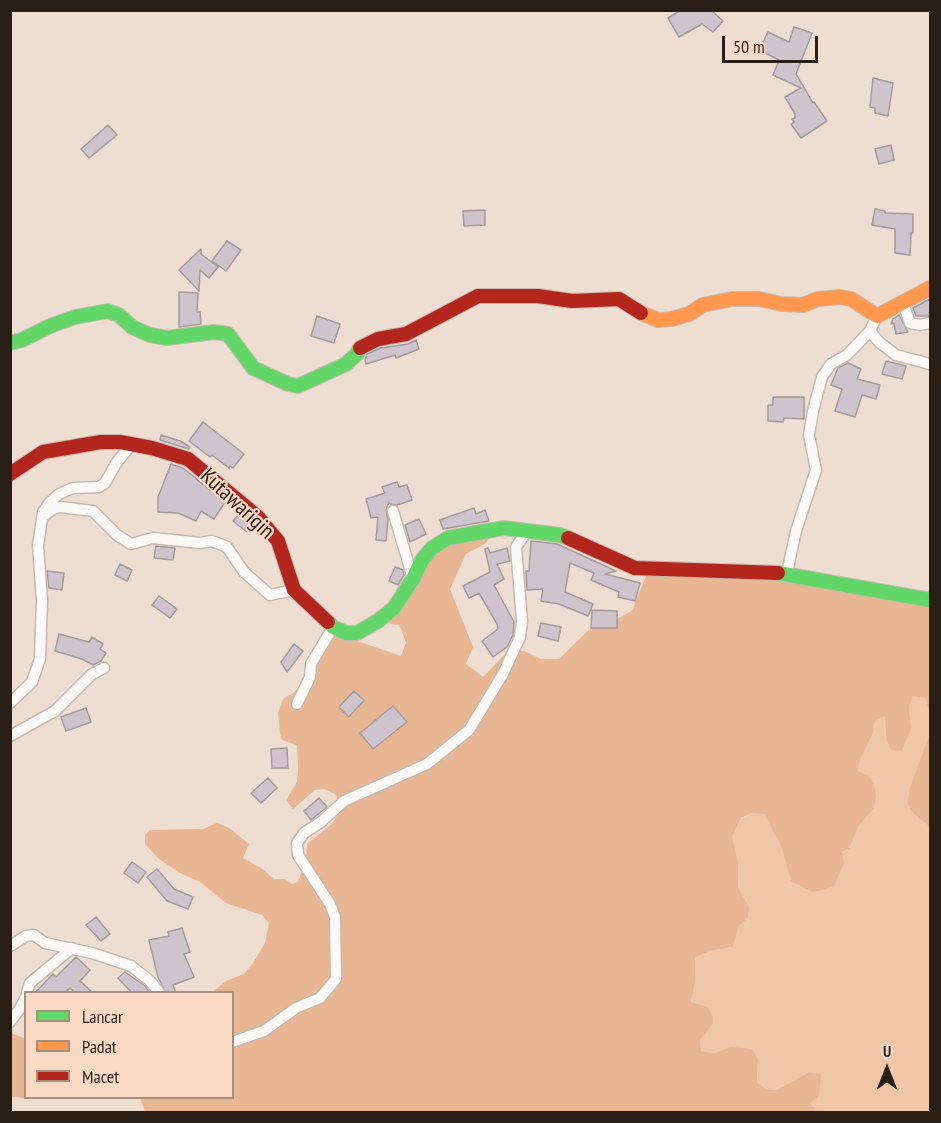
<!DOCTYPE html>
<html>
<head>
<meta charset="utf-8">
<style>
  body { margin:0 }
  #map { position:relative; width:941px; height:1123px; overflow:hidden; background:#eeddd1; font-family:"PT Sans Narrow",sans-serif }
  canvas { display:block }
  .frame { position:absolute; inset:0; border:12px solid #2a1f17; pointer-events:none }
  .legend { position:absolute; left:24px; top:991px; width:210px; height:108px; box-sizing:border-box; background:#fadac5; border:2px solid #a78f7f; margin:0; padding:8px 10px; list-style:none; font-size:18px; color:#2a1f17 }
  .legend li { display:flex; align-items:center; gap:12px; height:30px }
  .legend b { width:30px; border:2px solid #a78f7f }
  .north { position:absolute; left:857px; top:1039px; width:60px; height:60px; -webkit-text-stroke:4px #fadac5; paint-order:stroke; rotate:0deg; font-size:16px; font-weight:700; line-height:24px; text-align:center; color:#2a1f17 }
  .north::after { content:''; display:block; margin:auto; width:21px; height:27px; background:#2a1f17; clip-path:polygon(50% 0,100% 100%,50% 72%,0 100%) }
  .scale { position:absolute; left:722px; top:36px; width:96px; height:27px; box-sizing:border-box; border:3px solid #2a1f17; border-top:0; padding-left:8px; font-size:18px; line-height:21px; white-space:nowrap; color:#2a1f17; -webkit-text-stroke:4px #fadac5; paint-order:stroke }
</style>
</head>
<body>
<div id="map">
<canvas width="941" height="1123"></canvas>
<div class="frame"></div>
<ul class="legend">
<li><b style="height:8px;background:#63d668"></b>Lancar</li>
<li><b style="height:8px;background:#ff974d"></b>Padat</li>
<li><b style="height:8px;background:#b3261e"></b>Macet</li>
</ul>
<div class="north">U</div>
<div class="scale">50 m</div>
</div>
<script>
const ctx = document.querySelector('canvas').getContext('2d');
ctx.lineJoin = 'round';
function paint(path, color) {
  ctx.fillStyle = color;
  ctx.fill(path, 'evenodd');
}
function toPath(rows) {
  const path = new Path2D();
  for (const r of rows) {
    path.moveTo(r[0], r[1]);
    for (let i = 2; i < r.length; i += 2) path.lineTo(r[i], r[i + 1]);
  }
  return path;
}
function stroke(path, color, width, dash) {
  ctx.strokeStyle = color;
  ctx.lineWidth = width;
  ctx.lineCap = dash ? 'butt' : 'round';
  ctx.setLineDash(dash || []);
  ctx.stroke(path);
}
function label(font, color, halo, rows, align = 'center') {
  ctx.font = font + ' "PT Sans Narrow",sans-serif';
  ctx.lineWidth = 4.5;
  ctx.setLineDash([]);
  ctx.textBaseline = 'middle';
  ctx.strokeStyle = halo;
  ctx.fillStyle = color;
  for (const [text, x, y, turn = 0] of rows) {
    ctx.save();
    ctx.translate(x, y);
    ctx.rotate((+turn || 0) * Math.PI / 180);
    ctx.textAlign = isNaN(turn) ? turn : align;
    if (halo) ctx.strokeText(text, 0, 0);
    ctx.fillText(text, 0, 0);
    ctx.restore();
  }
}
const green = toPath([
  [913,695,925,698,930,714,930,733,910,787,907,803,913,813,930,827,930,1112,818,1112,810,1103,807,1073,777,1090,766,1089,757,1082,758,1059,730,1047,714,1053,701,1051,700,1040,712,1023,691,1002,695,982,695,958,709,951,733,947,739,926,748,918,749,907,738,887,738,861,732,837,741,819,752,813,764,814,781,846,791,881,849,849,858,827,874,808,858,772,860,760,873,733,875,721,885,716,886,739,891,749,902,751,911,729,909,706]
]);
const forest = toPath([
  [489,538,486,543,466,554,450,589,473,647,466,664,483,677,508,651,524,651,541,659,559,659,591,628,608,624,632,611,647,574,756,577,805,583,930,605,930,714,925,698,913,696,909,706,911,729,902,751,891,750,886,739,885,716,875,721,873,733,860,760,858,771,869,776,874,785,876,796,874,808,858,827,849,849,842,852,844,863,835,885,824,890,812,892,791,881,781,846,764,814,752,813,741,818,732,837,738,861,738,887,749,907,748,918,739,926,733,947,709,951,695,958,695,982,691,1002,708,1007,713,1017,713,1023,700,1040,701,1051,714,1053,730,1047,752,1049,758,1059,757,1082,766,1089,777,1090,807,1073,821,1074,819,1096,810,1103,818,1112,145,1112,140,1098,232,1098,232,992,213,992,226,981,244,974,253,963,265,943,269,923,262,915,226,903,200,882,178,872,158,858,145,844,145,835,150,830,203,829,217,823,229,828,249,844,243,858,261,868,274,879,285,879,292,884,298,882,306,859,307,844,333,823,343,806,335,794,324,789,315,790,293,809,286,800,297,782,298,769,297,745,282,740,280,733,278,713,283,699,293,693,304,682,334,633,401,656,406,643,402,631,399,625,390,624,388,620,433,553,454,543],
  [930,733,930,827,913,813,907,803,910,787],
  [10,1033,25,1038,26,1098,44,1098,43,1099,11,1097]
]);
const building = toPath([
  [681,10,711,10,723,21,713,32,702,24,679,37,668,18,681,10],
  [794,27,812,33,796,74,813,103,814,102,827,121,801,138,791,124,794,122,792,119,795,118,795,114,785,97,801,88,773,75,779,60,759,50,768,32,789,42,794,27],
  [873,78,893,83,888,116,875,113,875,108,870,107,873,78],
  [108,125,117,135,89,158,81,149,108,125],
  [891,145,894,160,879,164,875,149,891,145],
  [875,209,885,211,885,213,913,214,913,233,911,233,910,255,895,253,895,229,872,225,875,209],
  [485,210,485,225,464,226,463,211,485,210],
  [227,241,241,250,226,271,212,261,227,241],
  [201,249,201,254,218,267,209,278,200,270,199,291,179,270,201,249],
  [179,292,198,293,197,312,200,312,201,324,179,327,179,292],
  [930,299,930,316,916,316,913,308,930,299],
  [899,315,908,332,896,334,894,323,891,324,893,319,899,315],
  [317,316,340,324,334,343,311,336,317,316],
  [416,340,419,349,396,358,395,355,366,364,365,360,367,354,381,348,408,344,416,340],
  [886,361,906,366,902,379,882,374,886,361],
  [848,363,861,369,857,379,880,385,876,399,862,395,855,417,835,411,842,389,831,385,838,368,848,363],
  [773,397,804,397,804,419,784,418,783,422,768,421,768,405,773,405,773,397],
  [203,422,244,454,233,468,230,466,229,468,212,455,210,457,189,441,203,422],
  [161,435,180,441,190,447,189,449,160,440,161,435],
  [171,464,183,468,225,502,214,519,201,511,196,521,178,513,158,512,158,497,171,464],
  [397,482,399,487,407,485,412,500,397,505,390,504,389,502,386,510,388,519,386,541,376,540,378,517,371,518,366,499,385,493,382,487,397,482],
  [474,508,476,514,485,510,489,521,443,529,440,520,474,508],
  [239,514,252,525,247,532,233,521,239,514],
  [419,519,426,534,410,542,405,525,419,519],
  [531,541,557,544,616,571,605,574,640,583,635,601,618,597,619,592,591,580,594,573,570,563,565,592,593,604,588,616,559,604,541,601,543,589,527,590,526,571,529,571,531,541],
  [156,546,175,548,173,560,154,558,156,546],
  [488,548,490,553,507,548,510,561,497,564,504,579,494,585,514,622,513,635,507,647,493,657,482,641,498,629,497,624,479,593,469,598,463,586,490,572,485,549,488,548],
  [120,564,132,570,127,581,115,575,120,564],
  [395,567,403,570,404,575,398,585,389,581,395,567],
  [47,571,64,573,62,590,49,588,47,571],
  [159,596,177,609,170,618,152,605,159,596],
  [592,610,617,611,617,628,591,628,592,610],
  [541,623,561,627,558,641,538,636,541,623],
  [59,634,89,642,92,637,103,644,100,649,106,653,101,661,93,665,82,659,55,651,59,634],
  [294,644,303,651,287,672,281,662,294,644],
  [354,691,364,700,349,717,339,707,354,691],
  [393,706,407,722,373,749,360,733,393,706],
  [86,708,91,722,66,731,61,717,86,708],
  [287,748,288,768,272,768,271,749,287,748],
  [268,778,277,788,261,803,251,793,268,778],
  [319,798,327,807,311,820,304,811,319,798],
  [132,862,146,872,138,883,124,873,132,862],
  [157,869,174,889,193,897,188,909,167,901,147,877,157,869],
  [96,917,110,934,101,941,86,925,96,917],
  [182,928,190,952,184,954,194,977,173,985,176,993,166,993,158,977,149,940,169,936,168,932,182,928],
  [76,957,90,970,80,981,93,993,75,993,70,988,64,993,35,993,53,974,56,977,76,957],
  [125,972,145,986,150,993,132,993,118,978,125,972]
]);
const street = toPath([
  [903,303,910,323,920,325,930,323],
  [877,316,870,331,879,342,896,355,930,364],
  [393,511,413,579],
  [45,515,53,509,60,507,93,511,117,535,131,544,153,538,200,543,212,541,227,547,244,572,270,595,294,590],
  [787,573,796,531,816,470,809,435,813,411,822,377,831,364,847,355,870,331],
  [10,703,32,682,40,659,42,600,38,546,43,512,50,502,59,494,73,488,99,487,105,483,117,462,132,444],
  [297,704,310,677,311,664,333,627],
  [10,736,55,711,92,674,104,668],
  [10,946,26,936,34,935,45,943,92,953,131,966,150,981,159,992],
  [27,992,30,983,72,948],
  [10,1022,19,1010,26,997],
  [232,1042,264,1031,296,1008,320,998,336,979,335,917,330,904,298,855,297,843,304,833,321,822,344,801,427,764,469,730,503,674,520,637,522,621,516,547,527,531]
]);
const fast = toPath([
  [10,343,22,340,50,326,75,317,108,311,119,315,132,327,150,335,167,338,214,332,228,334,253,368,288,384,298,386,346,364,357,354,360,348],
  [778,573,930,600],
  [328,622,333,627,346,633,357,633,378,621,394,608,413,579,422,560,432,548,448,538,504,528,560,535,568,538]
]);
const slow = toPath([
  [641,313,658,320,672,319,689,314,703,305,732,299,759,299,782,304,803,305,818,299,840,297,851,299,877,316,930,288]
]);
const jam = toPath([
  [360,348,378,339,406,334,478,296,538,296,572,301,619,299,641,313],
  [10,474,43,452,101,442,120,442,152,448,188,459,258,517,278,541,294,590,328,622],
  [568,538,635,568,778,573]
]);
const streetNames = [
  ["Kutawarigin",237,504,43]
];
paint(green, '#f0c6a9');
paint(forest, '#e8b692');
paint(building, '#cfc3ce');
stroke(building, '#a49b9c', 1.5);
stroke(street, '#c7bab0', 13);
stroke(fast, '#c7bab0', 16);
stroke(slow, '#c7bab0', 16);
stroke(jam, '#c7bab0', 16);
stroke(street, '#fcfaf8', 10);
stroke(fast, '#63d668', 14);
stroke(slow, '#ff974d', 14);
stroke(jam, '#b3261e', 14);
label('22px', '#2a1f17', '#fadac5', streetNames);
</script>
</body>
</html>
